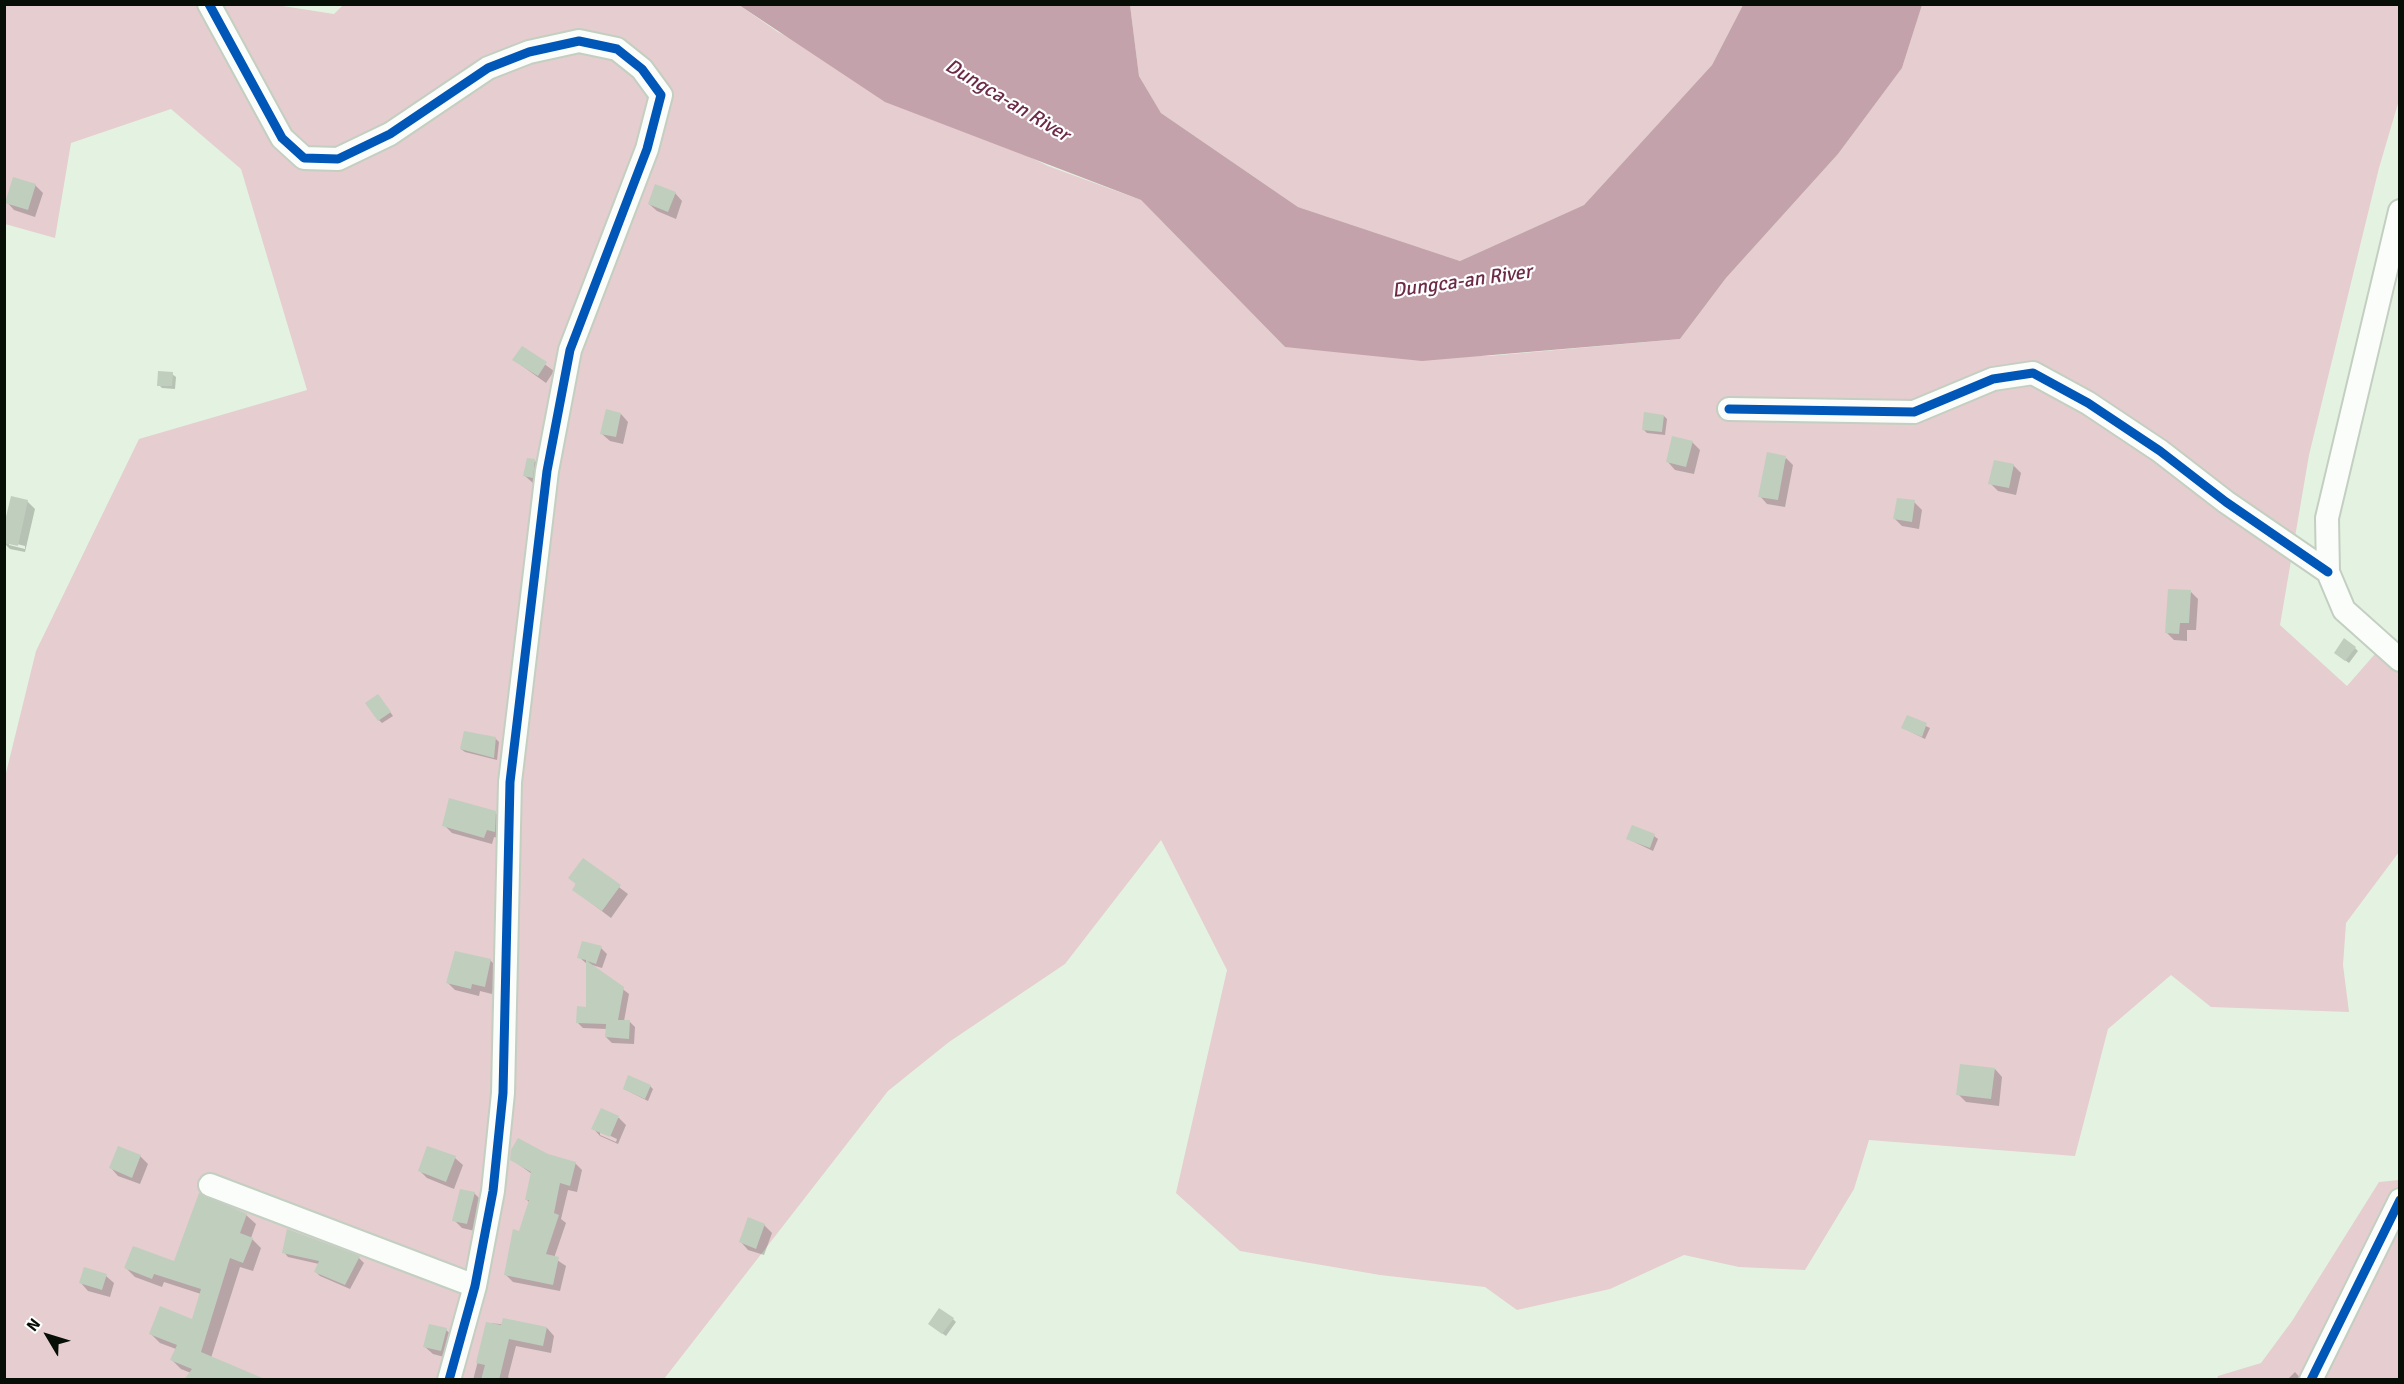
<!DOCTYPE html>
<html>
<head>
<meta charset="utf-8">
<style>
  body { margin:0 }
  #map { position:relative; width:2404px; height:1384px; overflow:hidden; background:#e4f3e1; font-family:Signika,sans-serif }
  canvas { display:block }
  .frame { position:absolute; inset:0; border:6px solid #060e05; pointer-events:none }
  .north { position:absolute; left:18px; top:1306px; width:60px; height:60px; -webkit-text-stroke:4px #fefefe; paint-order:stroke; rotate:308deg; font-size:16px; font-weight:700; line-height:24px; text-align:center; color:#060e05 }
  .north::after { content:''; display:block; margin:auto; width:21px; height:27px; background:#060e05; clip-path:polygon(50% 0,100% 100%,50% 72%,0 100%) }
</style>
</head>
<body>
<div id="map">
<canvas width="2404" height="1384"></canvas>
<div class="frame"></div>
<div class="north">N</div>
</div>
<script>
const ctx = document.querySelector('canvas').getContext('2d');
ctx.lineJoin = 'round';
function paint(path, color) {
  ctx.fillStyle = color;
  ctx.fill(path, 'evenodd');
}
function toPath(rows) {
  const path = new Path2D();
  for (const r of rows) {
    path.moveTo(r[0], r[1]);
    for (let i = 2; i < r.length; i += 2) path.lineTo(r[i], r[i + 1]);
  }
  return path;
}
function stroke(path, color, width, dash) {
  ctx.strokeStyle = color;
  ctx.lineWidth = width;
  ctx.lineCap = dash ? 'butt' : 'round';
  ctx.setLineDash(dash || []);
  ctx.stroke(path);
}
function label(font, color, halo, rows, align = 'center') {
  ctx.font = font + ' Signika,sans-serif';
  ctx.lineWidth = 4.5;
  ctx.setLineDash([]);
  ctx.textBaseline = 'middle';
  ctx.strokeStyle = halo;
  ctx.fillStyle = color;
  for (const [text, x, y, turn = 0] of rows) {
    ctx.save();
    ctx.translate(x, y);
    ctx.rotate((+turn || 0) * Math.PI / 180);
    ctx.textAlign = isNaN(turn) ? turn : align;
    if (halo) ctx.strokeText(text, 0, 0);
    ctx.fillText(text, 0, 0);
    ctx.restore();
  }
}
const forest = toPath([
  [270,4,334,14,344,4,739,5,778,32,1048,166,1141,200,1285,347,1489,356,1680,339,1726,278,1838,154,1902,68,1922,5,2399,5,2399,100,2379,168,2309,455,2280,625,2347,686,2388,639,2399,649,2399,852,2346,923,2343,965,2349,1012,2211,1007,2171,975,2108,1029,2075,1156,1869,1140,1854,1189,1805,1270,1739,1267,1684,1255,1610,1289,1517,1310,1485,1287,1380,1275,1240,1251,1176,1193,1227,970,1161,840,1065,964,949,1042,888,1091,664,1379,5,1380,5,777,36,651,139,439,307,390,241,169,171,109,71,143,55,238,5,224,5,5],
  [1130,5,1743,5,1712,65,1584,205,1460,261,1298,207,1161,113,1139,76],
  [2399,1180,2399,1379,2217,1380,2218,1376,2261,1363,2292,1321,2379,1182]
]);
const water = toPath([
  [739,5,1130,5,1139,76,1161,113,1298,207,1460,261,1584,205,1712,65,1743,5,1922,5,1902,68,1838,154,1726,278,1680,339,1422,361,1285,347,1141,200,885,102]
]);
const shadow = toPath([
  [35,185,43,193,35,217,14,210,7,202],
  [675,193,682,201,676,219,657,211,649,204],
  [522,348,554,371,546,383,514,360],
  [172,374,176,377,175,389,162,388,159,385],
  [621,414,628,422,623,444,610,441,602,434],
  [1664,416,1667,419,1665,435,1647,433,1643,429],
  [1692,442,1700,450,1694,474,1675,470,1668,462],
  [1786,458,1793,465,1785,507,1767,504,1760,496],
  [535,461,542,468,540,485,533,483,525,476],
  [2013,465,2021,473,2016,495,1998,491,1990,483],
  [27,501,35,509,25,552,10,549,4,543,4,532],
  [9,542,25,546,25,549,9,545],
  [1914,502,1922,510,1919,529,1902,526,1895,519],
  [2191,592,2198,599,2196,630,2187,630,2187,641,2174,640,2166,632],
  [2355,648,2358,651,2349,663,2339,656],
  [381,699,393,716,382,723,379,720],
  [1907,717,1930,728,1925,739,1903,728],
  [495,738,499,742,497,760,465,752,461,749],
  [495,813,503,820,502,839,494,837,492,844,452,833,444,825],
  [1654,836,1658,839,1653,851,1628,839],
  [583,860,628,894,611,918,574,890],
  [601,948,607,954,602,968,592,965,629,994,624,1021,630,1022,635,1027,634,1044,612,1043,606,1037,607,1029,583,1028,578,1023,587,1008,587,964,579,957],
  [490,960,498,968,492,994,480,991,479,996,455,990,448,983],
  [1995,1069,2002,1077,1999,1106,1966,1102,1958,1094],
  [650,1086,653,1089,648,1101,624,1089],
  [601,1110,619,1118,626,1125,618,1144,600,1136,593,1128],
  [600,1131,617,1139,616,1142,600,1135],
  [140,1156,148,1164,140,1184,118,1176,111,1168],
  [547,1156,575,1163,582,1170,577,1192,568,1190,561,1219,566,1223,554,1258,566,1266,560,1291,513,1282,505,1274,530,1203,526,1199,532,1174,511,1159],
  [455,1158,463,1165,454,1189,427,1178,420,1171],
  [474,1193,482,1201,475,1231,462,1228,454,1220],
  [246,1215,256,1224,251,1238,261,1248,253,1271,240,1267,211,1358,191,1373,181,1369,172,1360,176,1349,160,1343,150,1333,193,1321,201,1294,164,1282,162,1287,135,1277,126,1268,174,1263],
  [764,1225,772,1233,764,1255,748,1250,741,1242],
  [284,1252,359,1258,364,1263,350,1289,320,1276,315,1271,319,1264,288,1257],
  [106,1276,114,1283,110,1297,88,1291,81,1283],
  [953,1319,956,1322,946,1336,933,1327],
  [488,1323,547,1328,554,1336,551,1353,516,1346,508,1377,511,1380,473,1380],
  [446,1330,454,1337,448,1358,433,1354,425,1347],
  [2295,1372,2302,1380,2287,1380]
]);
const building = toPath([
  [13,177,36,184,28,210,5,203],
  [655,184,676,192,668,212,648,204],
  [522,346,547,362,538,376,512,360],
  [158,371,173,372,172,386,157,386],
  [606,409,621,413,616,437,600,434],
  [1644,412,1664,415,1662,432,1642,430],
  [1672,436,1693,441,1686,467,1666,462],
  [1767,452,1786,456,1778,500,1758,497],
  [527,458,535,459,533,478,523,476],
  [1994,460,2014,464,2009,488,1988,484],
  [11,496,28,500,18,546,4,543,4,525],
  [1897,498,1915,500,1912,522,1893,519],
  [2168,589,2191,590,2189,623,2180,623,2179,634,2165,633],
  [2344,638,2356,647,2345,661,2334,653],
  [378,694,391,712,378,721,365,703],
  [1907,715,1927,723,1922,737,1901,728],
  [464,731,496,737,494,758,460,749],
  [449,798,496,811,495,832,487,830,484,838,442,826],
  [1632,825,1655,834,1650,848,1626,839],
  [583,858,621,885,602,911,572,890,576,884,568,878],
  [582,941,602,946,596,964,587,961,624,987,618,1020,630,1020,629,1039,605,1037,606,1024,576,1023,577,1006,586,1007,586,960,577,958],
  [455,951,491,959,485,987,472,984,471,989,446,983],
  [1960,1064,1995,1068,1991,1099,1956,1095],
  [628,1075,651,1085,645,1099,623,1089],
  [601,1108,619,1116,610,1137,591,1129],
  [518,1138,548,1154,576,1162,570,1186,560,1183,554,1213,559,1215,546,1254,559,1257,553,1285,504,1275,513,1229,519,1231,529,1200,525,1200,531,1172,510,1160,511,1150],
  [118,1146,141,1155,132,1178,109,1168],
  [427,1146,456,1156,446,1182,418,1171],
  [460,1189,475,1192,467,1224,452,1221],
  [199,1193,247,1214,240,1233,253,1238,243,1263,230,1258,201,1352,267,1380,184,1380,192,1369,170,1360,177,1345,149,1334,160,1306,192,1319,201,1289,154,1274,152,1279,124,1268,133,1246,174,1261],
  [748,1217,765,1224,756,1249,739,1242],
  [287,1229,360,1256,345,1285,314,1272,319,1261,282,1253],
  [84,1267,107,1274,102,1290,79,1283],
  [939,1308,954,1318,942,1334,928,1324],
  [503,1318,547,1327,543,1346,509,1339,499,1380,481,1380,485,1365,476,1363,486,1322,501,1325],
  [429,1324,447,1328,441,1351,423,1347]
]);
const minor = toPath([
  [209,4,282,138,304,158,338,159,390,134,488,68,529,52,579,41,617,49,642,69,661,95,647,149,570,350,547,471,510,782,503,1093,493,1191,475,1286,449,1380],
  [2400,211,2327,518,2328,572,2344,610,2400,660],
  [1729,409,1914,412,1993,379,2033,373,2088,403,2160,451,2226,502,2328,572],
  [210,1185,475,1286],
  [2311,1380,2400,1200]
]);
const cycleway = toPath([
  [209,4,282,138,304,158,338,159,390,134,488,68,529,52,579,41,617,49,642,69,661,95,647,149,570,350,547,471,510,782,503,1093,493,1191,475,1286,449,1380],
  [1729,409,1914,412,1993,379,2033,373,2088,403,2160,451,2226,502,2328,572],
  [2311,1380,2400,1200]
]);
const waterNames = [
  ["Dungca-an River",1007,101,31],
  ["Dungca-an River",1462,282,-8]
];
paint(forest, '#e5cdd0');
paint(water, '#c3a2ab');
paint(shadow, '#0003');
paint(building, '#c0cebe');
stroke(minor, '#c3cfc0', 26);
stroke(minor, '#fbfdfa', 22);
stroke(cycleway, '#0057b8', 9);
label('italic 20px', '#6c2a47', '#fefefe', waterNames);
</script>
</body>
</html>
